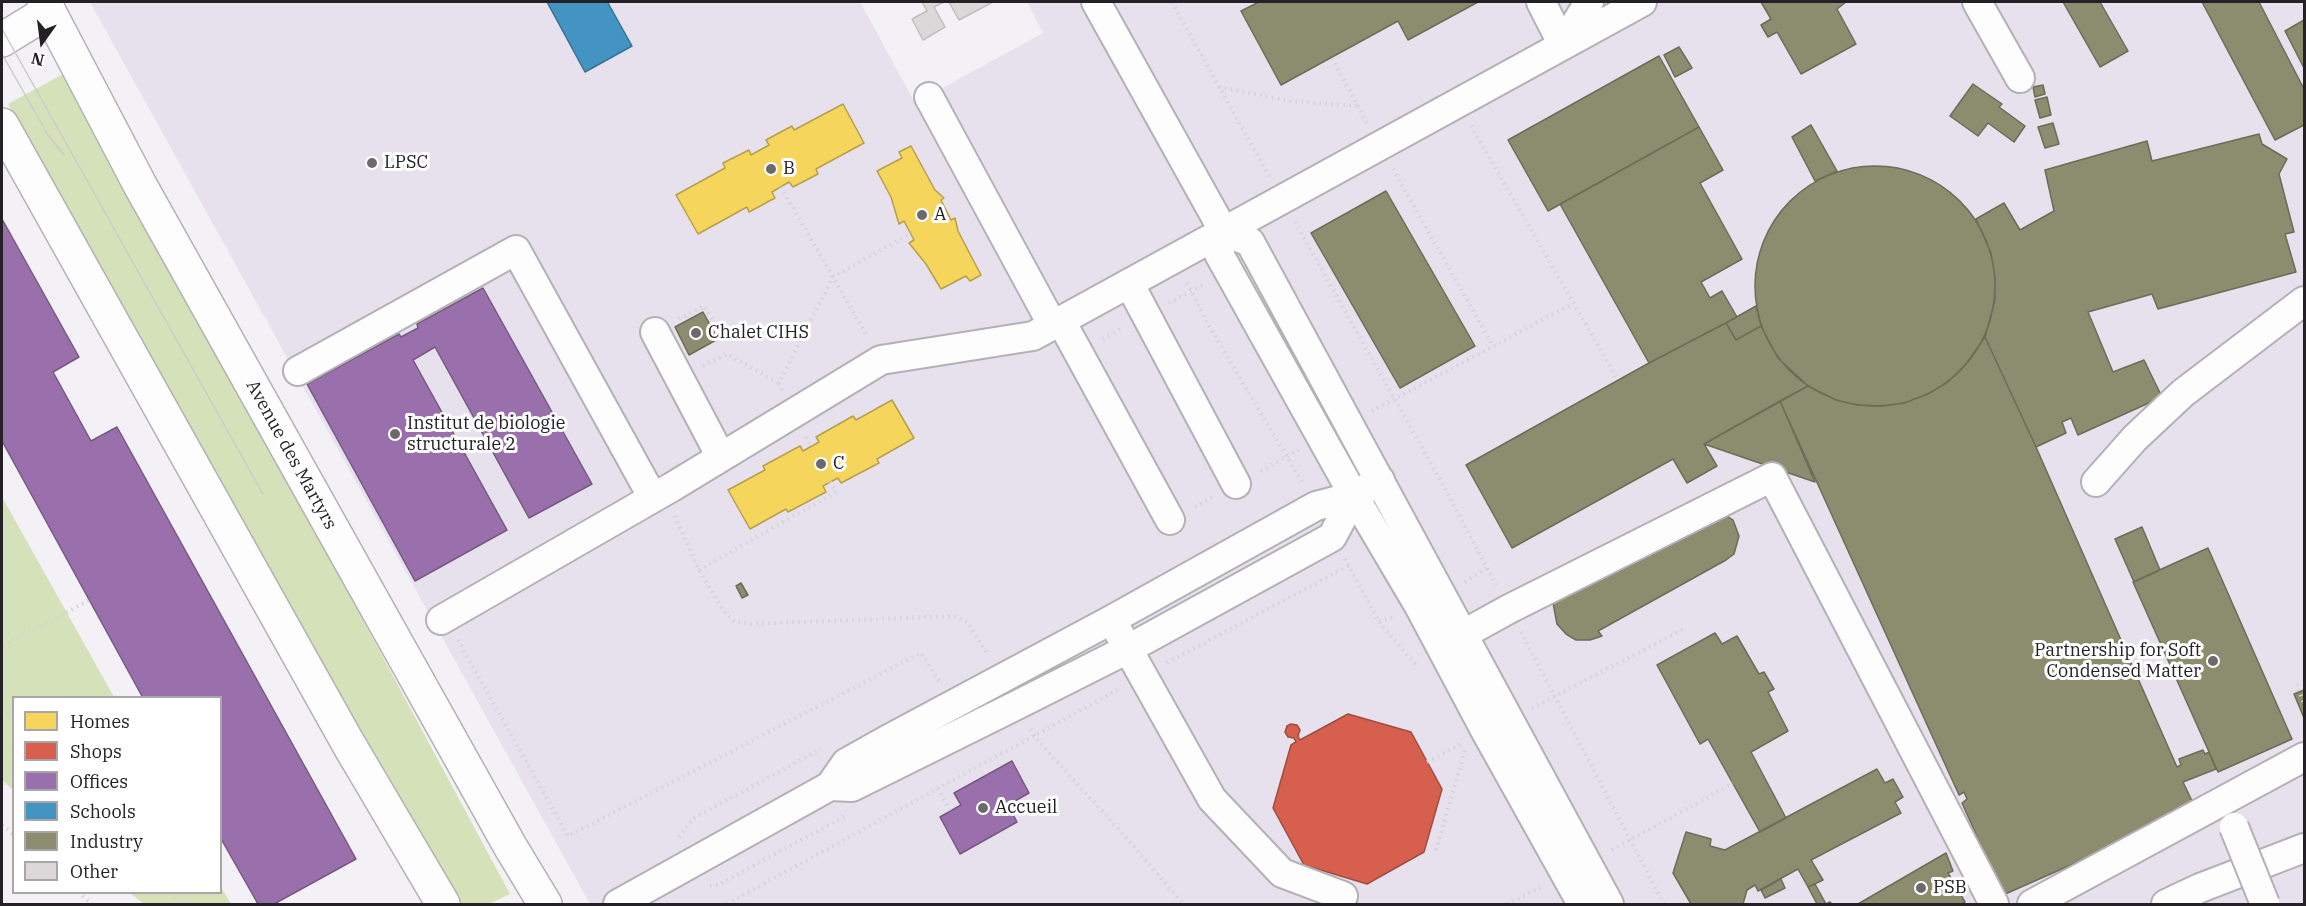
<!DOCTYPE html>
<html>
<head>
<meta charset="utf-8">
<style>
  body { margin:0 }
  #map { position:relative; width:2306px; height:906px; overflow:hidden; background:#f3f0f6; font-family:"IBM Plex Serif",serif }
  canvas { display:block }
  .frame { position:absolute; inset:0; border:3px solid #232125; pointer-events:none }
  .legend { position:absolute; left:12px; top:696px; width:210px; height:198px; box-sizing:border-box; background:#fff; border:2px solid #a7a6a8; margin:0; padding:8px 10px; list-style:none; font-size:18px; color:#232125 }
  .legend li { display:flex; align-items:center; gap:12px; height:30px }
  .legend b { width:30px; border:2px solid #a7a6a8 }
  .north { position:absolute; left:12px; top:12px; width:60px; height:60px; -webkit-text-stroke:4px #fff; paint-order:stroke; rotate:194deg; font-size:16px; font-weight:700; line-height:24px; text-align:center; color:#232125 }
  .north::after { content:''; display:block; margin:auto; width:21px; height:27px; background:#232125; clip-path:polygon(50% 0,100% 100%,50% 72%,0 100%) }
</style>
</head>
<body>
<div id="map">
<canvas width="2306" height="906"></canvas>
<div class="frame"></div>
<ul class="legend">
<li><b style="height:16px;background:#f6d55c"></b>Homes</li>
<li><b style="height:16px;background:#d6604d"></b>Shops</li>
<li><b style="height:16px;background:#9970ab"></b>Offices</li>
<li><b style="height:16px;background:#4393c3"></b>Schools</li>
<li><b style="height:16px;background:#8c8c6e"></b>Industry</li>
<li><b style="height:16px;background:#dcd8da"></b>Other</li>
</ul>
<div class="north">N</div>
</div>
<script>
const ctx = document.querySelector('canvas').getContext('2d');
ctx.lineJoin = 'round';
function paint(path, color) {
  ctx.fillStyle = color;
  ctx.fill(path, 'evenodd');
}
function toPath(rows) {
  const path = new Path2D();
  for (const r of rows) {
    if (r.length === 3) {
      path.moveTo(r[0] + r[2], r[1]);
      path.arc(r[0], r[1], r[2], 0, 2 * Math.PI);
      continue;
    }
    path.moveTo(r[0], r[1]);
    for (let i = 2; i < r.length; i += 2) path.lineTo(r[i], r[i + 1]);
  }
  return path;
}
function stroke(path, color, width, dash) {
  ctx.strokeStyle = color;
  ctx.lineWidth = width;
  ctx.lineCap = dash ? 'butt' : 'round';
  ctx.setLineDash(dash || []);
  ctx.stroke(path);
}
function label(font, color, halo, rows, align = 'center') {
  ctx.font = font + ' "IBM Plex Serif",serif';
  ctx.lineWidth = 6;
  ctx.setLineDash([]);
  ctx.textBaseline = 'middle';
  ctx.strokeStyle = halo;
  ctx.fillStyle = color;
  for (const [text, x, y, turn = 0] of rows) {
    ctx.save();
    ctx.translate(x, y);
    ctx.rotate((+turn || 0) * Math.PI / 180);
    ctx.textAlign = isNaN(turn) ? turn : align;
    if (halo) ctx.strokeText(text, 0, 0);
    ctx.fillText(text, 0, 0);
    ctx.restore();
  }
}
const built = toPath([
  [90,2,860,2,915,103,1043,33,1027,2,2304,2,2304,904,590,904]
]);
const green = toPath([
  [67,72,329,557,510,894,489,904,460,904,387,774,369,759,8,104],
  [2,497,114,697,14,698,13,790,2,780],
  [221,887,231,904,144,904,130,893,220,892]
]);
const homes = toPath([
  [843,104,864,143,816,169,818,174,793,187,789,182,772,192,775,198,749,212,747,207,698,234,676,195,725,168,723,163,749,150,751,155,769,145,766,140,792,126,794,130,843,104],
  [911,146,935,190,944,198,941,200,951,220,955,218,958,231,981,275,970,281,966,276,941,289,926,264,909,243,914,240,904,221,899,224,891,197,877,171,902,158,899,152,911,146],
  [892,400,914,438,877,459,879,463,841,483,838,478,823,486,826,492,788,512,786,509,750,529,728,490,765,470,763,466,800,446,803,451,819,442,816,437,853,416,856,420,892,400]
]);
const shops = toPath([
  [1348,714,1411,732,1442,789,1424,852,1367,884,1304,865,1273,808,1291,745,1296,742,1294,738,1288,737,1285,732,1287,726,1291,724,1297,725,1300,730,1298,736,1300,740,1348,714]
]);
const offices = toPath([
  [2,219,79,357,53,372,91,441,117,427,356,859,274,904,258,904,220,837,220,698,143,698,2,441,2,219],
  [483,288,592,484,529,518,435,347,413,360,507,530,415,581,307,384,399,334,401,337,418,328,417,324,483,288],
  [1012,761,1029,793,1008,805,1017,822,960,854,940,817,961,805,954,793,1012,761]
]);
const schools = toPath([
  [547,2,610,2,608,3,632,46,585,72,547,2]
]);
const industry = toPath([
  [1259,2,1478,2,1408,40,1398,21,1281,85,1241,11,1259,2],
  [1761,2,1846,2,1837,9,1856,44,1801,74,1777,32,1768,37,1761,25,1771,19,1761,2],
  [2063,2,2100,2,2128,51,2100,67,2063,2],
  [2202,2,2259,2,2304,89,2304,125,2275,140,2202,2],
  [2304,20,2304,68,2285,31,2304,20],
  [1679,47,1692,68,1675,77,1664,55,1679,47],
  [1659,56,1699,127,1548,211,1508,140,1659,56],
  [1973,84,2002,104,1999,107,2025,126,2014,142,1988,123,1978,136,1950,116,1973,84],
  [2043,85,2045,94,2035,97,2033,87,2043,85],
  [2047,97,2051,115,2040,118,2035,100,2047,97],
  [2053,123,2059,144,2045,148,2038,127,2053,123],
  [1811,125,1837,171,1815,181,1792,137,1811,125],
  [1699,127,1723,170,1700,183,1742,259,1701,282,1710,298,1722,291,1737,317,1649,363,1560,204,1699,127],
  [2259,134,2262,144,2287,159,2279,174,2294,232,2285,234,2296,272,2158,309,2152,294,2088,312,2113,372,2144,360,2162,397,2078,435,2071,418,2062,422,2066,433,2036,447,1985,337,1995,300,1995,277,1991,253,1976,219,2004,203,2020,230,2054,211,2045,170,2147,141,2152,161,2259,134],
  [1875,286,120],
  [1386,191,1475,346,1400,388,1311,233,1386,191],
  [1756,306,1761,326,1736,340,1726,323,1756,306],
  [703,312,718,339,689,355,675,327,703,312],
  [1726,323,1736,340,1761,326,1778,358,1808,386,1704,444,1717,466,1687,483,1673,459,1512,548,1466,465,1649,363,1726,323],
  [1985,337,2036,447,2177,767,2181,765,2179,759,2203,750,2205,754,2209,752,2216,769,2183,782,2193,803,2171,811,2175,819,2003,895,1962,803,1967,799,1964,792,1959,795,1780,401,1808,386,1836,400,1857,405,1883,406,1904,403,1928,394,1948,382,1966,364,1985,337],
  [1780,401,1815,482,1704,444,1780,401],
  [1724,514,1733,520,1739,536,1734,554,1726,560,1598,631,1602,636,1590,640,1576,640,1566,634,1557,624,1553,603,1555,595,1724,514],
  [2142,527,2160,570,2134,582,2115,539,2142,527],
  [2208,548,2292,739,2218,772,2133,582,2208,548],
  [741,583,748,595,742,598,736,586,741,583],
  [1715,633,1722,644,1737,636,1759,674,1764,672,1774,689,1768,692,1788,731,1751,752,1786,818,1760,832,1708,739,1700,744,1657,665,1715,633],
  [2304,690,2304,718,2294,694,2304,690],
  [1877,769,1885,783,1893,779,1903,797,1895,802,1901,813,1811,860,1823,880,1808,887,1798,869,1758,891,1755,885,1747,890,1743,904,1691,904,1673,873,1686,832,1711,839,1710,846,1725,850,1877,769],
  [1946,853,1953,871,1948,873,1965,902,1961,904,1858,904,1946,853],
  [1781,879,1785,888,1765,898,1761,890,1781,879],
  [1815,884,1826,904,1830,902,1832,904,1817,904,1808,887,1815,884]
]);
const building = toPath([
  [922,2,944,2,934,7,945,27,923,40,912,19,927,11,922,2],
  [949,2,993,2,959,20,949,2]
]);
const path = toPath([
  [1172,2,1269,176],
  [1332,58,1367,123],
  [1219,87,1290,101,1357,106],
  [1471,126,1618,380],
  [1393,169,1493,346],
  [781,187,867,336],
  [1295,222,1448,494,1496,585],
  [1187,283,1208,324,1303,484],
  [1169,303,1204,284],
  [679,319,704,306,712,319],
  [1103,339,1122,328],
  [703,366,727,354,779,383],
  [782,390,779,383,833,277,911,233],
  [1372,411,1572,304],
  [806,437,811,447],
  [1261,471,1299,450],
  [1195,507,1212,497],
  [675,516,699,570,724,611,734,621,751,624,954,616,967,622,988,655],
  [1345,559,1379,622,1394,617],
  [699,570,836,492,830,482],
  [1465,582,1487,568],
  [1379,622,1418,667],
  [1521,632,1664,904],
  [458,640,568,836,921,653,939,681],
  [2,645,90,600],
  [1167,663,1348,566],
  [2304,682,2297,685,2304,704],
  [1532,708,1686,628],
  [2,710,14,720],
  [1031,729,1038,741,1124,835,1183,904],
  [1427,762,1461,744],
  [938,788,950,811],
  [2,825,14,835],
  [679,837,694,818,821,749],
  [1436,850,1465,750],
  [1612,850,1733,783],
  [710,886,718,885,847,815],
  [78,892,92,904],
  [170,892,184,904],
  [727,904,1121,688],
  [1507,904,1541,887]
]);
const minor = toPath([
  [1096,2,1224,232,1250,242,1609,904],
  [1541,2,1563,45],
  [1977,2,2020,78],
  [1564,43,1589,2],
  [929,97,1053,326],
  [1224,232,1219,254,1354,496,1419,606,1486,732,1582,904],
  [1129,283,1236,484],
  [1061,321,1170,520],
  [655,332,721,457],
  [298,371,516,250,653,498],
  [2096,482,2135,438,2183,393,2304,301],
  [441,620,672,487,881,360,1033,336,1642,2],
  [1119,633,1212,799,1282,873,1343,896],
  [1442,646,1509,609,1772,477,1994,904],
  [830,786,852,787,1017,705,1128,649,1332,537,1354,496],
  [618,904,830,786,846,763,887,740,1111,620,1316,506,1354,496,1380,480],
  [2032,904,2304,757],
  [2166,904,2200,888,2304,848]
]);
const major = toPath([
  [44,2,140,185,510,846,545,904],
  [2,40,49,11],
  [2,125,348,743,443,904]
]);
const tram = toPath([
  [2,29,263,494],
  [2,54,48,135,64,155]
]);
const minorBridge = toPath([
  [2234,827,2265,904]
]);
const markers = [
  [372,163,6,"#6c696e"],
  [771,169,6,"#6c696e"],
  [922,215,6,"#6c696e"],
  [696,333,6,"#6c696e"],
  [395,434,6,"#6c696e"],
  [821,464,6,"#6c696e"],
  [2213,661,6,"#6c696e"],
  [983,808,6,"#6c696e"],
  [1921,888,6,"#6c696e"]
];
const poiNames = [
  ["LPSC",384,163],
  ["B",783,169],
  ["A",934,215],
  ["Chalet CIHS",708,333],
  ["Institut de biologie",407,424],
  ["structurale 2",407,445],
  ["C",833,464],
  ["Partnership for Soft",2201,651,"right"],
  ["Condensed Matter",2201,672,"right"],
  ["Accueil",995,808],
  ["PSB",1933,888]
];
const streetNames = [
  ["Avenue des Martyrs",291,455,61]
];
paint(built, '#e6e1ed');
paint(green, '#d5e1b8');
paint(homes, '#f6d55c');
stroke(homes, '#b79f4c', 1.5);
paint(shops, '#d6604d');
stroke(shops, '#a04d41', 1.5);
paint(offices, '#9970ab');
stroke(offices, '#765883', 1.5);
paint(schools, '#4393c3');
stroke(schools, '#397194', 1.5);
paint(industry, '#8c8c6e');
stroke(industry, '#6c6c58', 1.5);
paint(building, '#dcd8da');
stroke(building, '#c1bec0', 1.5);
stroke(minor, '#b3b1b5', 32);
stroke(major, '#b3b1b5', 36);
stroke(path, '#d4d4d6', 4, [1.5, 4.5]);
stroke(minor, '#fdfdfe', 28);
stroke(major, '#fdfdfe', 33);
stroke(tram, '#cccbcc', 1.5);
stroke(minorBridge, '#b3b1b5', 32, []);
stroke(minorBridge, '#fdfdfe', 28);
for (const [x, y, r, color] of markers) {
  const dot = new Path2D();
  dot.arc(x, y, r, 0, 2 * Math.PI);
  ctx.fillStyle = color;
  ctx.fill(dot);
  stroke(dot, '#fff', 2);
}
label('18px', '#232125', '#fff', poiNames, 'left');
label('18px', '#232125', '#fff', streetNames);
</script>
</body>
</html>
